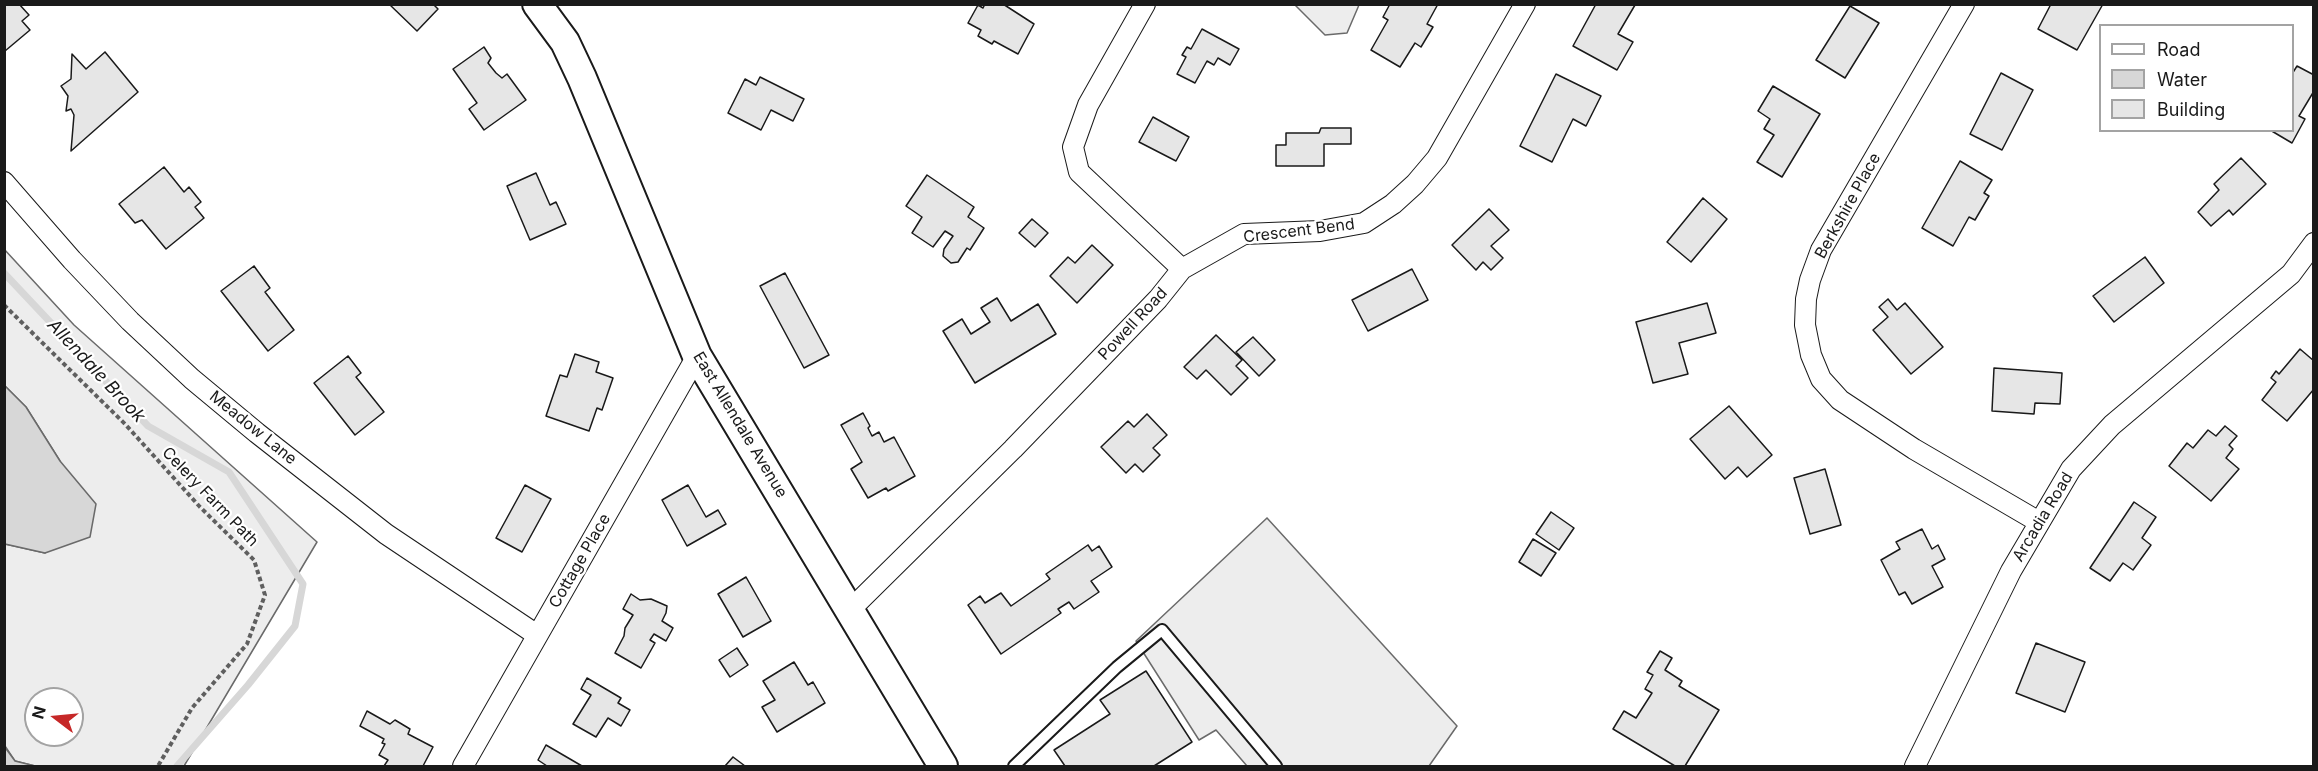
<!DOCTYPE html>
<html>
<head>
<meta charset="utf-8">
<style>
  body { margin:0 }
  #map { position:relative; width:2318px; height:771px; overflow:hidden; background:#fff; font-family:Inter,sans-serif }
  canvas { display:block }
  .frame { position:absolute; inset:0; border:6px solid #1a1a1a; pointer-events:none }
  .legend { position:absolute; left:2099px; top:24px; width:195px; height:108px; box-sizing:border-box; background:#fff; border:2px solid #a3a3a3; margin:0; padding:8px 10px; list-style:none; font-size:18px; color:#1a1a1a }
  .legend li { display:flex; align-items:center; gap:12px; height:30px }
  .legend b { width:30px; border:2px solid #a3a3a3 }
  .north { position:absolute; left:24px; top:687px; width:60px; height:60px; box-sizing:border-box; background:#fff; border:2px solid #a3a3a3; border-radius:50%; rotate:286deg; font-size:16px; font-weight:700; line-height:24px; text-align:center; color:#1a1a1a }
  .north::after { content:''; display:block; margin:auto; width:21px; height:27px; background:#c62828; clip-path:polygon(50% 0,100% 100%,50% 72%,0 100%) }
</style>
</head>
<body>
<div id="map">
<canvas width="2318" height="771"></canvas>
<div class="frame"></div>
<ul class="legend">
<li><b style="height:8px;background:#fff"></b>Road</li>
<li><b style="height:16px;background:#d7d7d7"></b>Water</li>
<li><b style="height:16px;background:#e6e6e6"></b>Building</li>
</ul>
<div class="north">N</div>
</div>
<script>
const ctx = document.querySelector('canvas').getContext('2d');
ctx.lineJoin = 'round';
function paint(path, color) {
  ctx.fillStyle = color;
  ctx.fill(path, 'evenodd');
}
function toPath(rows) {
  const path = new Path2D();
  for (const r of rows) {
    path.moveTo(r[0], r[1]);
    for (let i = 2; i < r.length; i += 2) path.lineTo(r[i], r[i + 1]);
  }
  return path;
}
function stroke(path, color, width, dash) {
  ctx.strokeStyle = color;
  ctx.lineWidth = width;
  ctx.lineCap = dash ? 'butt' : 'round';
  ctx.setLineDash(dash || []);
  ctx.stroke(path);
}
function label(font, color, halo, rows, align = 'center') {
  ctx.font = font + ' Inter,sans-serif';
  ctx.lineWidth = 4.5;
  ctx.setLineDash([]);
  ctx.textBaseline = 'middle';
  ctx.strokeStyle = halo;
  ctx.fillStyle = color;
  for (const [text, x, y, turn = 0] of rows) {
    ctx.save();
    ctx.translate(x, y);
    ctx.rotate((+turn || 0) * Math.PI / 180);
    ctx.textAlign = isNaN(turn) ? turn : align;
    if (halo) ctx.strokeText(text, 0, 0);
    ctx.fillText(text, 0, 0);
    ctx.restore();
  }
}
const built = toPath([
  [1295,5,1359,5,1347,33,1325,35,1295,5],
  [4,249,74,325,317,542,184,766,35,766,15,761,5,746,5,544,45,553,60,461,26,407,5,386,4,249],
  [36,699,72,699,72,735,36,735,36,699],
  [1267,518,1457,726,1429,766,1247,766,1216,730,1199,740,1136,641,1267,518]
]);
const water = toPath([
  [5,386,26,407,60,461,96,504,90,537,45,553,5,544,5,386],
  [4,746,15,761,35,766,5,766,4,746]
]);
const stream = toPath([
  [4,273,148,426,229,472,303,584,295,626,248,685,177,766]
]);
const building = toPath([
  [4,4,19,4,29,15,22,21,30,30,5,51,4,4],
  [389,4,433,4,438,9,417,31,389,4],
  [985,4,1003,4,1034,24,1018,54,994,41,992,44,978,36,981,30,968,23,978,5,983,8,985,4],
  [1390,4,1438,4,1427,24,1433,27,1421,47,1415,43,1400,67,1371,50,1388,20,1383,17,1390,4],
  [1596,4,1635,5,1618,34,1633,42,1617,70,1573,46,1596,4],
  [2051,4,2103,4,2077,50,2038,29,2051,4],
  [1850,6,1879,23,1845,78,1816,60,1850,6],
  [1202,29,1239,49,1230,65,1218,58,1214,65,1207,61,1195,83,1177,74,1186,57,1182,55,1187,47,1191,49,1202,29],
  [484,47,491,58,488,63,496,73,502,78,507,74,526,100,484,130,469,109,477,103,453,69,484,47],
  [105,52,138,92,71,151,74,115,71,109,66,111,68,96,61,86,71,79,72,54,86,69,105,52],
  [2297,66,2314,75,2314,91,2299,116,2305,119,2292,143,2270,130,2292,130,2292,74,2297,66],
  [2001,73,2033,90,2002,150,1970,134,2001,73],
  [1556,74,1601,96,1586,126,1573,119,1552,162,1520,146,1556,74],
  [760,77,804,99,793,121,771,110,761,130,728,113,745,79,756,85,760,77],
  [1773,86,1820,114,1782,177,1757,162,1774,135,1764,129,1770,119,1758,111,1773,86],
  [1153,117,1189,137,1176,161,1139,142,1153,117],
  [1321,128,1351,128,1351,144,1324,144,1324,166,1276,166,1276,145,1286,145,1286,133,1319,133,1321,128],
  [2241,158,2266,184,2233,215,2229,210,2211,226,2198,212,2219,190,2214,184,2241,158],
  [1960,161,1992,180,1984,193,1989,196,1975,220,1969,217,1953,246,1922,228,1960,161],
  [164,167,184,192,189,187,201,202,195,207,204,218,166,249,142,220,135,223,119,204,164,167],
  [536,173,550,205,556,202,566,224,530,240,507,186,536,173],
  [927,175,974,207,968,217,984,228,970,250,967,248,958,262,951,263,943,256,944,249,953,236,945,231,933,247,912,233,922,217,906,206,927,175],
  [1703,198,1727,219,1691,262,1667,242,1703,198],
  [1489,209,1509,230,1491,246,1503,258,1491,270,1483,262,1476,270,1452,245,1489,209],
  [1032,219,1048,233,1035,247,1019,233,1032,219],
  [1092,245,1113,265,1077,303,1050,276,1068,257,1075,263,1092,245],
  [2145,257,2164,283,2114,322,2093,296,2145,257],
  [254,266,270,288,265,292,294,330,268,351,221,291,254,266],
  [1412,269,1428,300,1368,331,1352,300,1412,269],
  [785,273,829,355,804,368,760,286,785,273],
  [997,298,1011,321,1038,304,1056,334,975,383,943,331,962,319,971,334,990,322,981,308,997,298],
  [1888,299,1897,310,1905,303,1943,347,1911,374,1873,330,1888,317,1879,307,1888,299],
  [1707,303,1716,333,1679,343,1688,374,1653,383,1636,322,1707,303],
  [1216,335,1242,360,1236,366,1248,378,1231,395,1206,370,1197,379,1184,367,1216,335],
  [1253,337,1275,360,1259,376,1236,352,1253,337],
  [2300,349,2314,361,2314,389,2287,421,2262,400,2276,382,2271,378,2276,371,2279,374,2300,349],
  [575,354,599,362,596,372,613,378,602,410,597,408,589,431,546,416,560,375,567,377,575,354],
  [348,356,361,373,356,377,384,412,355,435,314,383,348,356],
  [1994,368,2062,373,2060,404,2035,403,2034,414,1992,411,1994,368],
  [1729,406,1772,455,1747,477,1738,467,1725,479,1690,439,1729,406],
  [863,413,870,426,868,428,872,436,879,432,884,442,894,437,915,476,888,491,886,488,868,498,851,469,862,462,841,425,863,413],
  [1147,414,1167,435,1153,448,1160,455,1143,472,1135,464,1126,473,1101,447,1128,421,1134,427,1147,414],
  [2225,426,2237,436,2229,445,2233,449,2226,458,2239,469,2211,501,2169,466,2187,443,2193,448,2208,430,2216,436,2225,426],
  [1825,469,1841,525,1810,534,1794,478,1825,469],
  [525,485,551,499,522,552,496,538,525,485],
  [688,485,706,517,718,510,726,524,687,546,662,500,688,485],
  [2134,502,2156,517,2142,538,2151,545,2133,570,2123,563,2110,581,2090,568,2134,502],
  [1551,512,1574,528,1559,550,1536,534,1551,512],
  [1922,529,1932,549,1938,545,1945,559,1932,566,1943,587,1912,604,1905,592,1899,595,1881,560,1900,549,1896,542,1922,529],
  [1533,539,1556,553,1541,576,1519,562,1533,539],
  [1088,545,1092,551,1099,546,1112,567,1091,581,1099,592,1074,609,1069,602,1058,609,1061,613,1001,654,968,605,980,596,985,603,1001,593,1011,606,1050,579,1046,574,1088,545],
  [746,577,771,621,743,637,718,594,746,577],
  [631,594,640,600,651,599,667,606,666,613,662,621,673,628,666,641,654,634,650,640,655,643,641,668,615,653,624,636,625,628,633,615,623,609,631,594],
  [2036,643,2085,662,2065,712,2016,693,2036,643],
  [737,648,748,665,730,677,719,660,737,648],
  [1660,651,1672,658,1665,670,1682,681,1679,686,1719,710,1685,766,1675,766,1613,729,1624,711,1636,718,1652,693,1645,689,1653,675,1647,672,1660,651],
  [794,662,808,685,813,682,825,703,777,732,762,707,775,700,763,681,794,662],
  [1146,671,1192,742,1154,766,1065,766,1054,750,1110,714,1100,700,1146,671],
  [587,678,621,698,618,703,630,710,621,726,608,718,596,737,573,724,591,695,581,689,587,678],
  [367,711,390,724,395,720,410,729,408,734,433,747,423,766,384,766,388,760,379,755,385,744,382,743,384,739,360,726,367,711],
  [546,745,582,766,547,766,538,760,546,745],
  [733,757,745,766,725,766,733,757]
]);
const path = toPath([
  [4,305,125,424,200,507,254,560,265,595,247,644,192,708,158,766]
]);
const service = toPath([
  [1014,766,1117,667,1162,630,1276,766]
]);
const minor = toPath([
  [1145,4,1088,105,1073,147,1079,172,1182,269],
  [1964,4,1821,250,1810,280,1806,299,1805,325,1811,355,1821,379,1840,400,1914,449,2039,522],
  [4,182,72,260,130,321,192,379,257,433,386,534,537,635],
  [851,609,1013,449,1158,299,1182,269,1244,234,1320,231,1364,223,1393,204,1415,184,1437,158,1525,4],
  [463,766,697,356],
  [1915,766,2011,571,2071,469,2112,425,2291,274,2314,243]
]);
const secondary = toPath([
  [537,4,565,42,582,78,697,356,943,766]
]);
const streetNames = [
  ["Berkshire Place",1848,206,-61],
  ["Crescent Bend",1299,231,-7],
  ["Powell Road",1133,324,-47],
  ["East Allendale Avenue",740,425,59],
  ["Meadow Lane",253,428,39],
  ["Celery Farm Path",210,497,46],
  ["Arcadia Road",2043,517,-59],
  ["Cottage Place",580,561,-60]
];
const waterNames = [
  ["Allendale Brook",96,371,47]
];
paint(built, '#ededed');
stroke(built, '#6a6a6a', 1.5);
paint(water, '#d7d7d7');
stroke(water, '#6a6a6a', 1.5);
stroke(stream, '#d7d7d7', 7);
paint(building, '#e6e6e6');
stroke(building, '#1a1a1a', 1.5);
stroke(service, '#1a1a1a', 14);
stroke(minor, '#1a1a1a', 22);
stroke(secondary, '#1a1a1a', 32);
stroke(path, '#5f5f5f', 4, [4.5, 3]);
stroke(service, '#fff', 10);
stroke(minor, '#fff', 20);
stroke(secondary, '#fff', 28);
label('16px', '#1a1a1a', '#fff', streetNames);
label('italic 18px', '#1a1a1a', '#fff', waterNames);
</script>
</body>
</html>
